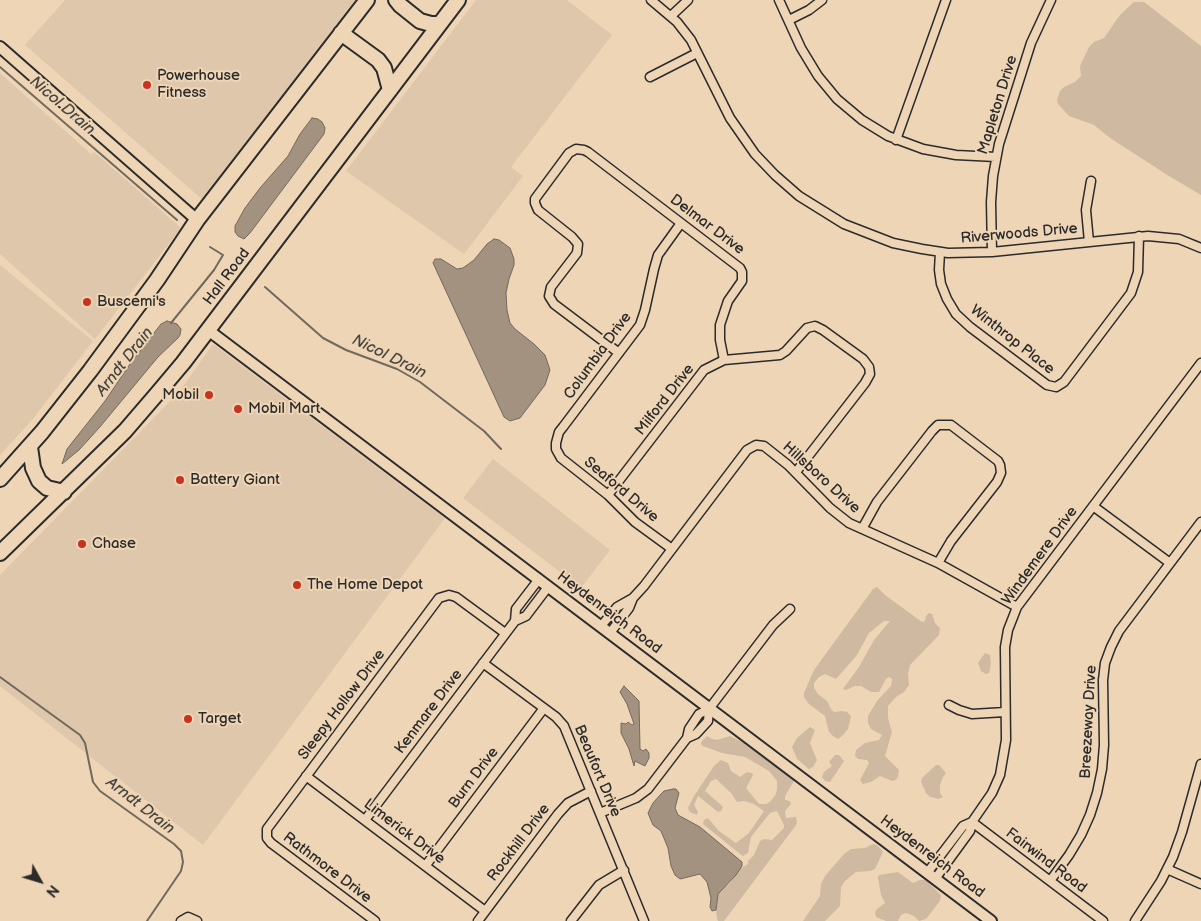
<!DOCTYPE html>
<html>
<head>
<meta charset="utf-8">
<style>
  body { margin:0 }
  #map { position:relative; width:1201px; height:921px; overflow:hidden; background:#eed5b6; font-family:"Balsamiq Sans",sans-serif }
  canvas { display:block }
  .north { position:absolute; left:15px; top:856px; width:50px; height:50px; -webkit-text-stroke:4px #eed5b6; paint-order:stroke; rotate:129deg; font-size:14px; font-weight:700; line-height:20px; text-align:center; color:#2b2b2b }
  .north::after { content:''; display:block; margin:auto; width:18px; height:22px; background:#2b2b2b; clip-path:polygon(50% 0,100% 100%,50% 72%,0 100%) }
</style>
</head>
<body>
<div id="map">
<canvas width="1201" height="921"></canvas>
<div class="north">N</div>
</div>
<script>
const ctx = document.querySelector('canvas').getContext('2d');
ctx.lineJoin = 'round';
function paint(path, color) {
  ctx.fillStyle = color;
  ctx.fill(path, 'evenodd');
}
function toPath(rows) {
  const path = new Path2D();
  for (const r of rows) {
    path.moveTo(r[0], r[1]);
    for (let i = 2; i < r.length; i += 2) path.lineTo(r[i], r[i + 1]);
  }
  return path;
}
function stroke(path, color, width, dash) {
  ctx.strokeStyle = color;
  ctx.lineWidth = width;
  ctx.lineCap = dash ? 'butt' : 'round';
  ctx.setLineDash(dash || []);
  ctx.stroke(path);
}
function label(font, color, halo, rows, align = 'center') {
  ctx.font = font + ' "Balsamiq Sans",sans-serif';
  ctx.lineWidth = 4;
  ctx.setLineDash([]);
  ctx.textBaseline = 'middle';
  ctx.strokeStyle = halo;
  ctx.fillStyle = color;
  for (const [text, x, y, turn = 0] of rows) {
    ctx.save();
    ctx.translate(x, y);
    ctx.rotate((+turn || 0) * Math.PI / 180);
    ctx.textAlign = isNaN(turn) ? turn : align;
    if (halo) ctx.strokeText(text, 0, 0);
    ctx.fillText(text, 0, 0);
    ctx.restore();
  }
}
const built = toPath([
  [65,0,359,0,277,109,203,200,25,45],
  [476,0,567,0,612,35,511,167,523,176,464,254,346,171],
  [0,73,91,154,94,152,181,228,95,339,0,254],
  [0,265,93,341,32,420,0,455],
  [213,344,445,518,203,845,0,686,0,575,179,392],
  [493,459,610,550,581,588,463,498]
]);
const green = toPath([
  [1134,2,1144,2,1201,46,1201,195,1169,176,1110,138,1094,125,1069,116,1058,104,1057,100,1060,91,1064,87,1075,82,1081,76,1080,66,1089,47,1094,42,1104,38,1120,15],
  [877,587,885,595,922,622,925,621,926,616,929,613,932,614,935,623,940,628,939,635,910,665,908,674,909,685,904,692,896,697,888,706,888,718,892,732,885,756,899,770,898,776,896,780,892,781,880,776,871,782,863,784,860,780,869,763,867,760,858,759,855,756,856,750,865,743,879,740,882,735,871,729,868,723,868,716,877,701,891,686,892,679,889,677,886,679,879,692,871,692,861,686,855,686,846,690,843,689,859,667,874,640,890,621,884,621,869,633,857,655,836,679,825,674,819,677,814,683,814,688,818,694,827,701,831,709,834,712,842,711,847,712,851,716,848,729,842,736,838,739,833,736,829,732,825,716,809,704,804,697,804,693,814,670,873,589],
  [985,653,990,655,991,664,989,673,986,674,981,671,978,663],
  [810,727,815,730,810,743,817,760,813,767,809,769,797,759,792,747,797,738],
  [707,736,712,739,717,740,730,736,762,751,789,774,794,781,785,796,785,800,790,801,791,804,785,811,786,818,796,817,797,822,796,825,724,921,718,921,717,918,716,910,718,894,722,889,729,884,740,869,748,864,748,861,754,855,760,841,764,839,772,840,784,828,784,825,777,811,770,813,751,837,748,853,743,856,740,854,703,824,704,820,708,818,719,831,736,843,749,833,764,811,754,804,744,801,737,802,732,794,716,779,711,781,705,791,721,805,723,807,721,811,718,812,698,796,694,805,698,812,697,815,690,812,688,808,694,796,714,766,721,760,728,763,731,771,740,777,747,772,752,773,753,775,751,779,746,788,759,804,766,804,770,802,776,794,777,789,777,781,769,771,745,757,722,753,703,746,701,744,702,741],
  [835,755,839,755,844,761,830,782,825,781,822,777,824,772,832,766,829,762],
  [936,765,939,765,946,773,943,777,940,785,940,793,943,797,939,799,930,797,926,793,921,782,922,778],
  [873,844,877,845,883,852,875,869,870,871,856,872,845,881,841,887,840,906,825,921,803,921,820,896,821,884,825,876,844,854,851,849,865,848],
  [898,872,913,883,920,880,926,880,941,895,940,901,926,919,919,921,914,916,906,913,901,915,898,921,886,921,876,917,875,912,877,909,885,903,881,895,878,878,879,875]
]);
const water = toPath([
  [312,118,318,119,322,122,325,128,324,134,250,233,244,239,238,236,235,232,235,226,245,208,260,188,288,156,300,134,312,118],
  [494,239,499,240,510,248,514,259,514,265,509,279,506,293,507,310,510,323,515,329,534,344,545,355,550,370,545,385,520,418,510,421,504,417,433,263,435,259,441,259,457,269,463,268,474,260,487,244,494,239],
  [167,321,177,324,181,329,180,335,178,338,158,357,99,428,79,450,62,464,67,449,105,401,130,364,161,324,167,321],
  [624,686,639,701,640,749,643,751,646,749,649,753,649,758,645,766,635,761,634,766,629,749,621,733,621,723,626,724,628,722,632,725,634,724,627,704,620,692,624,686],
  [673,789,676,789,679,793,675,808,678,815,700,827,742,862,742,866,736,875,718,894,716,910,712,911,710,907,711,898,707,882,700,874,680,879,675,875,671,866,668,848,661,831,653,825,648,813,653,803,661,794,664,791,673,789]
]);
const stream = toPath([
  [0,67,177,220],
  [265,287,323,338,346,350,397,369,420,382,484,431,501,449],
  [171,323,214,270,223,255,210,247],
  [0,677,80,735,85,743,93,782,100,791,174,844,181,851,183,862,181,871,147,921]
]);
const street = toPath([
  [651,0,677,22,691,40,730,118,755,154,775,175,799,196,844,224,893,243,922,249,948,253,992,252,1148,236,1179,239,1201,248],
  [779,0,801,48,818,76,837,99,862,120,888,136,923,149,956,155,996,157],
  [671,16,688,0],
  [789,20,809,10,822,0],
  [650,77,697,53],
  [896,140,946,0],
  [1089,242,1086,210,1091,181],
  [940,252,939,270,941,284,947,299,956,314,970,327,1047,385,1056,387,1064,382,1131,293,1138,272,1139,236],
  [992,252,991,202,993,176,999,144,1031,43,1051,0],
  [619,353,554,304,549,296,551,287,577,253,578,244,572,237,538,210,535,203,535,199,569,153,576,149,584,150,588,152,740,268,742,272,742,281,728,301,720,325,720,340,724,360],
  [608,495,704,370,724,360,780,355,786,351,807,328,815,326,823,330,863,359,869,367,870,374,865,383,796,472],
  [1093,506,1170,563],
  [862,529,877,502,932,431,938,425,951,425,998,461,1000,465,1001,473,997,482,951,541,938,563],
  [672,549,635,522,608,495,561,458,556,449,556,443,559,432,563,427,640,325,645,310,654,269,658,255,681,223],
  [515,621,516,609,539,579],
  [601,626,617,607,633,598,644,586,747,450,756,445,764,446,788,465,830,508,849,523,938,563,1017,607],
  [610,633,629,608,633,598],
  [483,663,556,717,564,726,644,921],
  [949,705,959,710,972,714,1005,712],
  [687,738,696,734,708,721,709,709],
  [306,776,485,911],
  [600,813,636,798,648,789,687,738,689,729,699,714,709,709,773,625,790,609],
  [365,820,515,621,526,616,548,587],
  [972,822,1103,921],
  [426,865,544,708],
  [1167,869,1201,884],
  [927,873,963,826,972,822],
  [935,879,970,831,972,822,992,793,1000,775,1006,740,1005,647,1008,630,1017,607,1201,363],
  [1050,881,1069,855,1081,835,1090,815,1097,793,1102,769,1104,745,1103,680,1105,663,1111,647,1119,631,1201,522],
  [181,921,188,917,197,921],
  [375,921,271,843,267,838,267,829,439,598,449,595,456,597,505,633],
  [478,921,558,814,568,803,591,791],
  [571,921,599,885,624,870],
  [1135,921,1161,881,1173,857,1182,832,1201,764]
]);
const secondary = toPath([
  [0,47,197,220],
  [208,330,991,921]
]);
const highway = toPath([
  [396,0,400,5,420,21,431,24,439,24],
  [341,33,378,60,384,68,390,90],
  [30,447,33,468,39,481,47,488,64,492],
  [0,479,42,432,90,371,157,280,197,220,367,0],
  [0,553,125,431,156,395,183,363,458,0]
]);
const markers = [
  [147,85,5,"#c8321e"],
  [87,302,5,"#c8321e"],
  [209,395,5,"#c8321e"],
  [238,409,5,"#c8321e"],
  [180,480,5,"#c8321e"],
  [82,544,5,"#c8321e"],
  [297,585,5,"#c8321e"],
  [188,719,5,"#c8321e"]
];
const poiNames = [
  ["Powerhouse",157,76],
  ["Fitness",157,93],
  ["Buscemi's",97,302],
  ["Mobil",199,395,"right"],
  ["Mobil Mart",248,409],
  ["Battery Giant",190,480],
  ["Chase",92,544],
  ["The Home Depot",307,585],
  ["Target",198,719]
];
const streetNames = [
  ["Mapleton Drive",998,105,-73],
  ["Delmar Drive",707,225,37],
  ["Riverwoods Drive",1019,234,-5],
  ["Hall Road",227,277,-53],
  ["Winthrop Place",1012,340,38],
  ["Columbia Drive",598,356,-54],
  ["Milford Drive",665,400,-52],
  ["Hillsboro Drive",821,478,42],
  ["Seaford Drive",621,490,40],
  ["Windemere Drive",1040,556,-54],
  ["Heydenreich Road",609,613,37],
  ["Sleepy Hollow Drive",342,705,-53],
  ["Kenmare Drive",429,712,-53],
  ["Breezeway Drive",1089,722,-87],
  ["Beaufort Drive",597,771,67],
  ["Burn Drive",474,778,-53],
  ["Limerick Drive",404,832,37],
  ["Rockhill Drive",519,843,-53],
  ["Heydenreich Road",932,857,37],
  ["Fairwind Road",1046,861,37],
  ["Rathmore Drive",327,868,37]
];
const waterNames = [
  ["Nicol Drain",62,106,41],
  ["Nicol Drain",389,357,26],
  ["Arndt Drain",125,362,-52],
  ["Arndt Drain",140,806,38]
];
paint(built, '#dec7aa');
paint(green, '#cfb9a0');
paint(water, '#a2927f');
stroke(water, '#72695d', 1);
stroke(stream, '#72695d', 2);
stroke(street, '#2b2b2b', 11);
stroke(secondary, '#2b2b2b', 14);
stroke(highway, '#2b2b2b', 18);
stroke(street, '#eed5b6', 8);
stroke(secondary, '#eed5b6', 10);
stroke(highway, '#eed5b6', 14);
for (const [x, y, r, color] of markers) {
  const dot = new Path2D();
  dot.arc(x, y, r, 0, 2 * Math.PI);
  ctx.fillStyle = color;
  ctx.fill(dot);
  stroke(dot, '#eed5b6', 2);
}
label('15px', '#2b2b2b', '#eed5b6', poiNames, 'left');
label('15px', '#2b2b2b', '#eed5b6', streetNames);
label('italic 16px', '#494540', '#eed5b6', waterNames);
</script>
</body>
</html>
